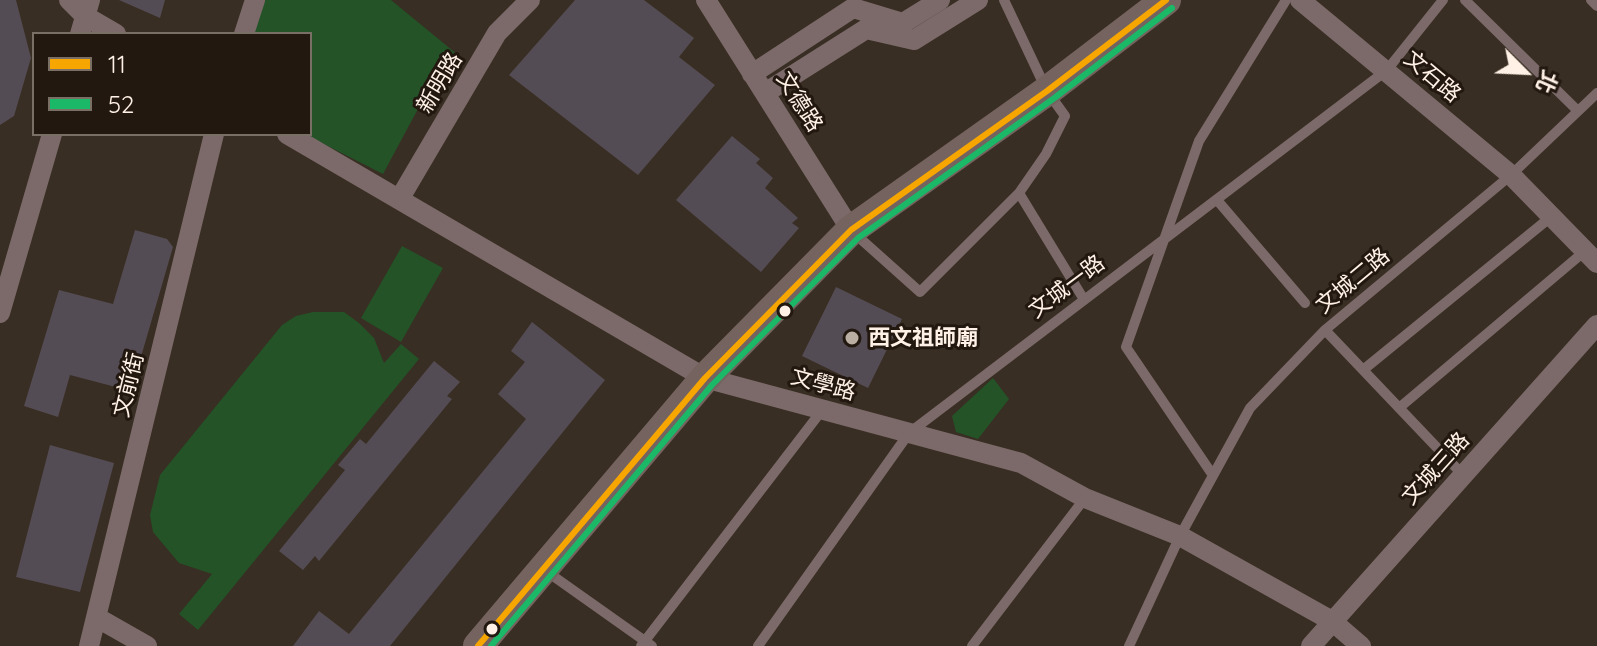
<!DOCTYPE html>
<html>
<head>
<meta charset="utf-8">
<style>
  body { margin:0 }
  #map { position:relative; width:1597px; height:646px; overflow:hidden; background:#392e23; font-family:Quicksand,"Noto Sans TC",sans-serif }
  canvas { display:block }
  .legend { position:absolute; left:32px; top:32px; width:280px; height:104px; box-sizing:border-box; background:#221810; border:2px solid #7a6f65; margin:0; padding:10px 14px; list-style:none; font-size:24px; color:#fff1e5 }
  .legend li { display:flex; align-items:center; gap:16px; height:40px }
  .legend b { width:40px; border:2px solid #7a6f65 }
  .north { position:absolute; left:1485px; top:32px; width:80px; height:80px; -webkit-text-stroke:6px #221810; paint-order:stroke; rotate:114deg; font-size:22px; font-weight:700; line-height:32px; text-align:center; color:#fff1e5 }
  .north::after { content:''; display:block; margin:auto; width:28px; height:36px; background:#fff1e5; clip-path:polygon(50% 0,100% 100%,50% 72%,0 100%) }
</style>
</head>
<body>
<div id="map">
<canvas width="1597" height="646"></canvas>
<ul class="legend">
<li><b style="height:10px;background:#f7a600"></b>11</li>
<li><b style="height:10px;background:#1ab867"></b>52</li>
</ul>
<div class="north">北</div>
</div>
<script>
const ctx = document.querySelector('canvas').getContext('2d');
ctx.lineJoin = 'round';
function paint(path, color) {
  ctx.fillStyle = color;
  ctx.fill(path, 'evenodd');
}
function toPath(rows) {
  const path = new Path2D();
  for (const r of rows) {
    path.moveTo(r[0], r[1]);
    for (let i = 2; i < r.length; i += 2) path.lineTo(r[i], r[i + 1]);
  }
  return path;
}
function stroke(path, color, width, dash) {
  ctx.strokeStyle = color;
  ctx.lineWidth = width;
  ctx.lineCap = dash ? 'butt' : 'round';
  ctx.setLineDash(dash || []);
  ctx.stroke(path);
}
function label(font, color, halo, rows, align = 'center') {
  ctx.font = font + ' Quicksand,"Noto Sans TC",sans-serif';
  ctx.lineWidth = 6;
  ctx.setLineDash([]);
  ctx.textBaseline = 'middle';
  ctx.strokeStyle = halo;
  ctx.fillStyle = color;
  for (const [text, x, y, turn = 0] of rows) {
    ctx.save();
    ctx.translate(x, y);
    ctx.rotate((+turn || 0) * Math.PI / 180);
    ctx.textAlign = isNaN(turn) ? turn : align;
    if (halo) ctx.strokeText(text, 0, 0);
    ctx.fillText(text, 0, 0);
    ctx.restore();
  }
}
const green = toPath([
  [262,0,391,0,458,55,426,94,383,174,304,134,310,134,310,34,250,34],
  [402,246,443,268,401,342,361,318],
  [313,312,344,312,359,323,374,338,384,363,401,344,419,359,198,630,179,614,212,574,179,563,153,532,150,515,160,475,282,325,296,316],
  [993,378,1009,399,978,439,956,432,952,416]
]);
const building = toPath([
  [0,0,16,0,31,58,14,116,0,125],
  [119,0,165,0,160,18],
  [575,0,644,0,694,38,679,57,715,85,638,175,509,75],
  [732,136,760,159,756,163,773,178,765,188,798,218,792,223,799,228,761,272,676,200],
  [135,230,167,239,173,247,131,391,70,375,58,417,24,406,59,290,113,304],
  [836,287,902,319,868,388,802,356],
  [532,322,605,380,390,646,293,646,319,611,349,634,526,419,498,394,525,362,511,351],
  [434,361,460,382,447,396,452,399,319,561,315,556,303,570,279,551,345,470,338,465,360,439,366,444],
  [50,445,114,463,80,592,16,577]
]);
const service = toPath([
  [1465,0,1578,111],
  [1591,0,1597,6],
  [1019,193,1083,298],
  [1217,200,1305,303],
  [854,233,920,292,1019,193,1046,154,1065,116,1047,91,1004,0],
  [1325,330,1463,475],
  [1363,370,1552,216],
  [1399,408,1585,251],
  [1212,474,1126,347,1199,141,1286,0],
  [546,571,652,646],
  [641,646,823,409],
  [758,646,909,433,1387,70,1443,0],
  [972,646,1085,498],
  [1129,646,1180,536,1250,408,1325,330,1511,175,1597,93]
]);
const minor = toPath([
  [69,0,85,16,116,34],
  [706,0,851,230],
  [1300,0,1511,175,1597,263],
  [80,34,90,0],
  [244,34,255,0],
  [752,74,853,8,903,23,940,0],
  [765,93,866,29,914,40,978,0],
  [287,134,705,378,1021,463,1085,498,1180,536,1332,621,1361,646],
  [400,198,497,33,530,0],
  [0,313,52,134],
  [96,617,147,646],
  [89,646,214,134],
  [1311,646,1597,325]
]);
const secondary = toPath([
  [478,646,705,378,851,230,1047,91,1166,0]
]);
const bus1 = toPath([
  [478,646,705,378,851,230,1047,91,1166,0]
]);
const bus2 = toPath([
  [491,646,712,385,858,238,1053,99,1172,8]
]);
const markers = [
  [785,311,7,"#fff1e5"],
  [852,338,8,"#baada1"],
  [492,629,7,"#fff1e5"]
];
const streetNames = [
  ["文石路",1432,77,40],
  ["新明路",440,83,-59],
  ["文德路",799,102,58],
  ["文城二路",1353,281,-40],
  ["文城一路",1067,287,-37],
  ["文前街",129,385,-76],
  ["文學路",823,385,15],
  ["文城三路",1436,469,-48]
];
const poiNames = [
  ["西文祖師廟",868,338]
];
paint(green, '#235327');
paint(building, '#544c54');
stroke(service, '#7c6a6a', 10);
stroke(minor, '#7c6a6a', 20);
stroke(secondary, '#75635f', 30);
stroke(bus1, '#f7a600', 6);
stroke(bus2, '#1ab867', 6);
for (const [x, y, r, color] of markers) {
  const dot = new Path2D();
  dot.arc(x, y, r, 0, 2 * Math.PI);
  ctx.fillStyle = color;
  ctx.fill(dot);
  stroke(dot, '#221810', 3);
}
label('22px', '#fff1e5', '#221810', streetNames);
label('bold 22px', '#fff1e5', '#221810', poiNames, 'left');
</script>
</body>
</html>
